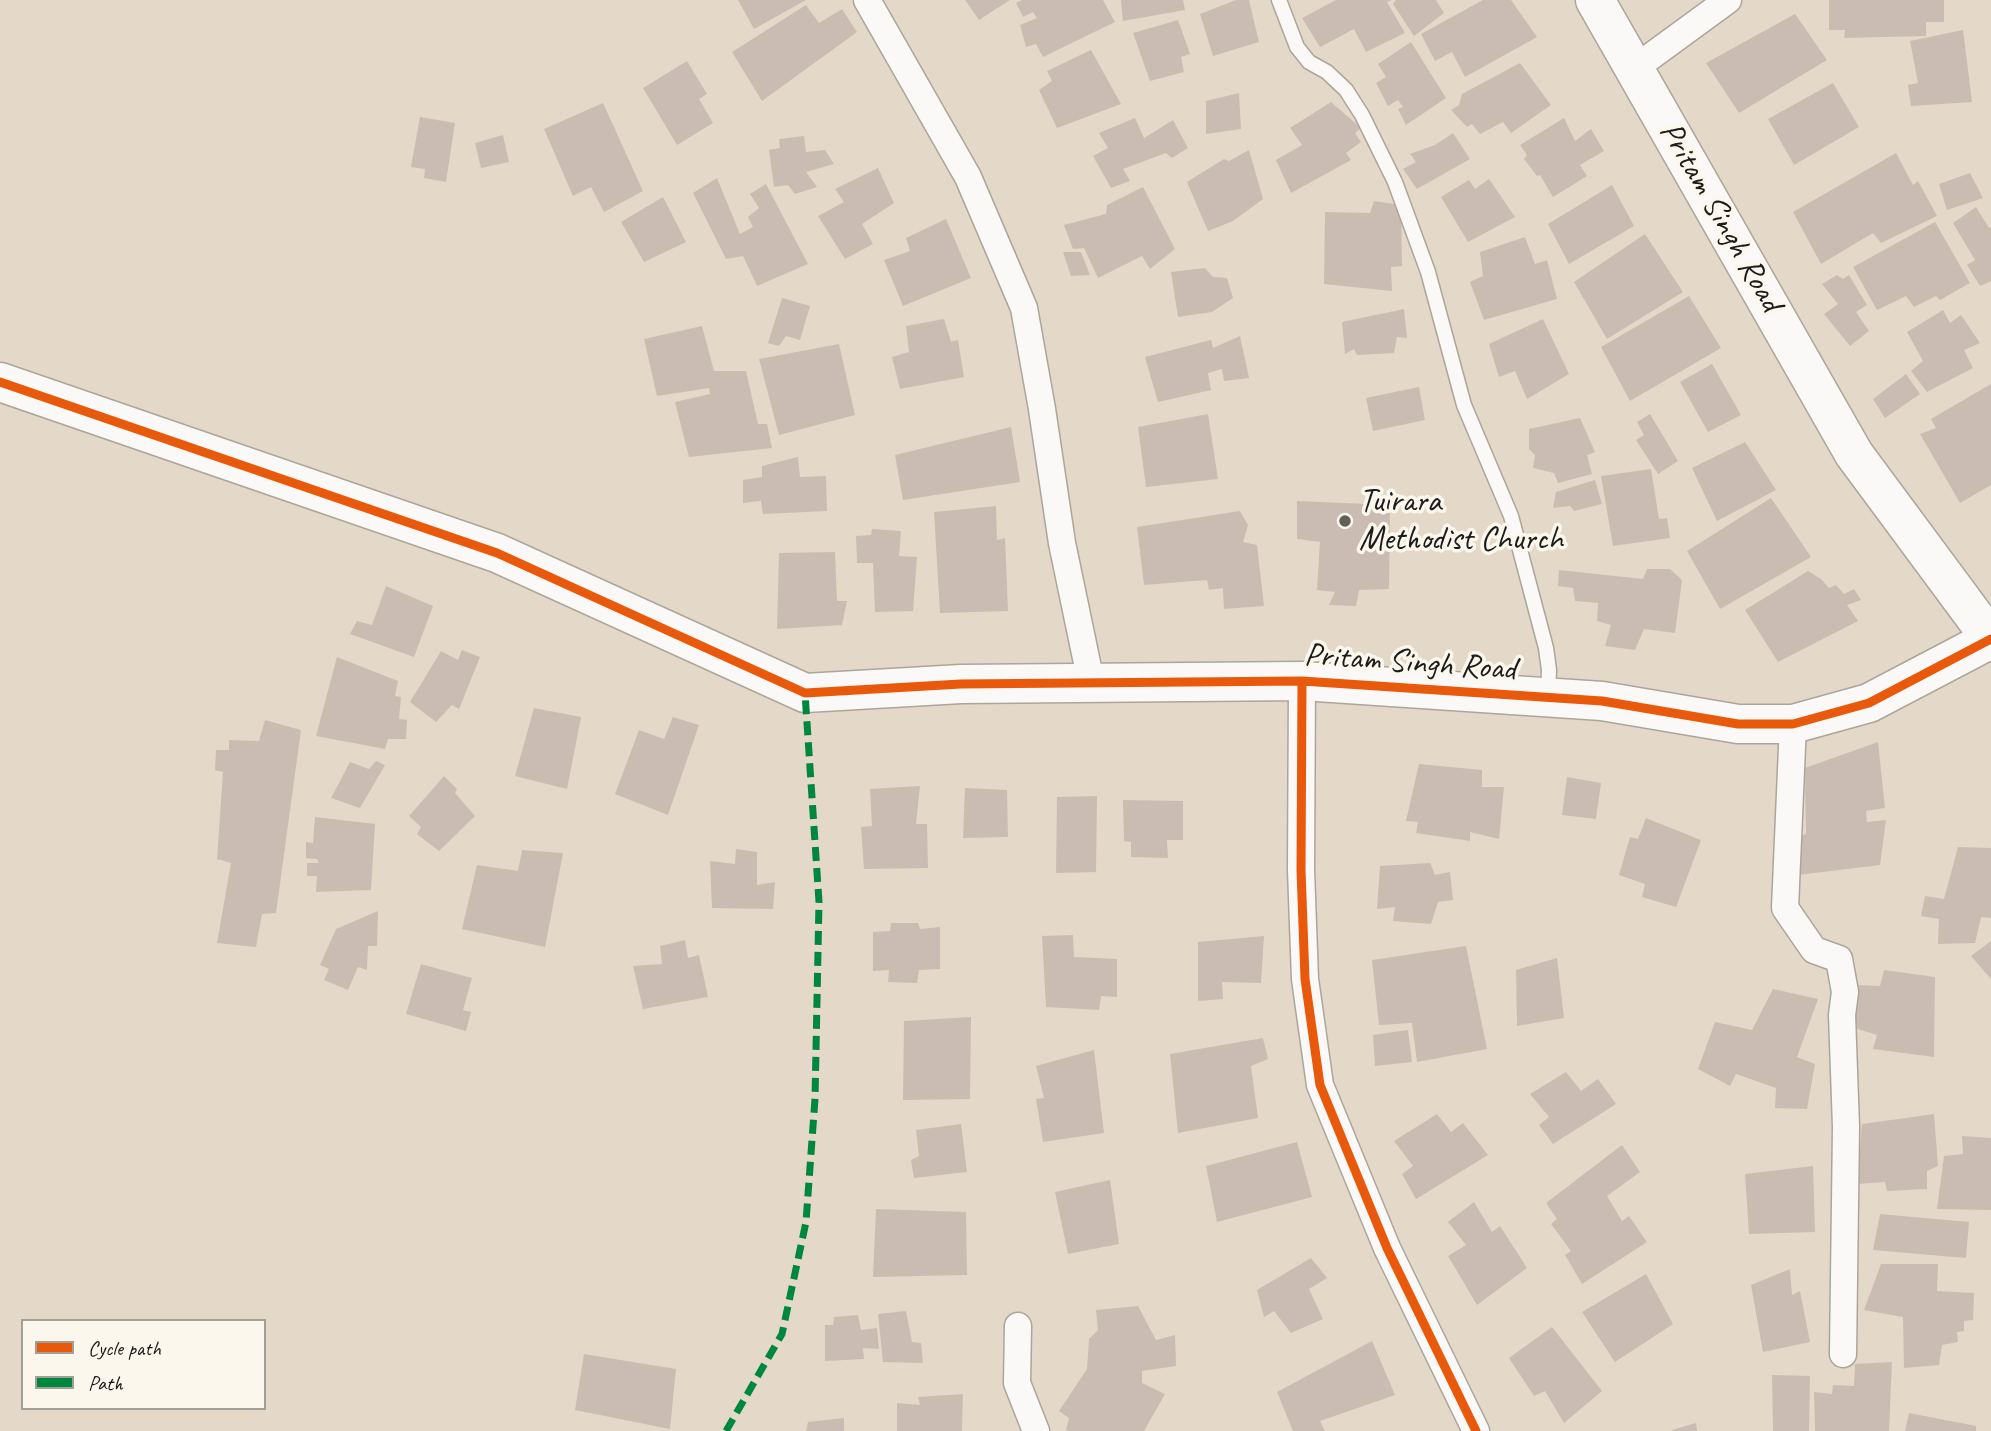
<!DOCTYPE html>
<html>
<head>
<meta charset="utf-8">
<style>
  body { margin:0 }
  #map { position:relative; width:1991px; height:1431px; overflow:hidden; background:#e4d9c8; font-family:Caveat,sans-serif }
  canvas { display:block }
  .legend { position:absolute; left:21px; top:1319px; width:245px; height:91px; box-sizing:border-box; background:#fbf7ec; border:2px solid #a29f99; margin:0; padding:9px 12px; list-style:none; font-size:21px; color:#1c1c1c }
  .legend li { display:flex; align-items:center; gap:14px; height:35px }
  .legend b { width:35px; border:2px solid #a29f99 }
</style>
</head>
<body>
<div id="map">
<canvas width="1991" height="1431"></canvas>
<ul class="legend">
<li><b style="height:9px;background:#e8590c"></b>Cycle path</li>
<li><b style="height:9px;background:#00873e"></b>Path</li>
</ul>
</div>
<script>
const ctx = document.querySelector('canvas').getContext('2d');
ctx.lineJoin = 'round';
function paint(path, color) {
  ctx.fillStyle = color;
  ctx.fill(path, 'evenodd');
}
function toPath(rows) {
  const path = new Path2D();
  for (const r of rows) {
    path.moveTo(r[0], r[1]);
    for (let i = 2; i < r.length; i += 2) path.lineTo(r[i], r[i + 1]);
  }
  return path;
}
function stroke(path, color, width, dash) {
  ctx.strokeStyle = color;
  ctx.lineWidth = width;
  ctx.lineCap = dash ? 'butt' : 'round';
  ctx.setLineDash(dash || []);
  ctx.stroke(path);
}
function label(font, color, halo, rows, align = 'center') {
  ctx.font = font + ' Caveat,sans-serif';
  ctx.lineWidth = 7;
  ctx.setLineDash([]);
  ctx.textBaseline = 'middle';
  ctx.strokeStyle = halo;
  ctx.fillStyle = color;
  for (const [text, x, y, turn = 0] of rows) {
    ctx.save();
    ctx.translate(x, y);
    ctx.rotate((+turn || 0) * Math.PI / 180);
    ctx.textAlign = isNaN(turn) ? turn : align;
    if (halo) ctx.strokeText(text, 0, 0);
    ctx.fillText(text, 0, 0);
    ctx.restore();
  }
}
const building = toPath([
  [738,0,806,0,754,29],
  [965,0,1010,0,979,20],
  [1022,0,1103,0,1115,22,1043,57,1036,44,1026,47,1020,25,1037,18,1033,12,1023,17,1016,3],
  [1121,0,1183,0,1185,10,1123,21],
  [1236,0,1249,0,1259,42,1213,56,1200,14],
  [1336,0,1392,0,1387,2,1405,33,1366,52,1354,29,1320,47,1302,18],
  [1396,0,1436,0,1444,13,1414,36,1393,4],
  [1483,0,1511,0,1537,37,1465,77,1452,52,1435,61,1421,34],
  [1829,0,1944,0,1944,22,1926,22,1926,36,1844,38,1845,30,1829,30],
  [806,5,819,23,842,9,857,32,762,101,732,52],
  [1795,14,1827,60,1739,113,1706,63],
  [1178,20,1190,54,1181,57,1184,72,1150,81,1133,33],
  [1963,30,1972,102,1911,106,1908,85,1918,83,1910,41],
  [1411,42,1446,98,1406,125,1398,109,1403,107,1398,100,1388,106,1376,83,1386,77,1378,64],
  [1091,50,1121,104,1057,128,1039,90,1052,81,1047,71],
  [687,61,707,94,699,99,713,123,677,145,643,88],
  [1520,63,1551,105,1511,133,1503,122,1480,134,1472,124,1467,127,1451,110,1459,105,1462,94],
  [1833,83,1859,127,1794,165,1768,119],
  [1239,93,1241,129,1206,134,1206,101],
  [1331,102,1361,128,1355,133,1361,142,1346,153,1351,160,1291,193,1276,160,1302,145,1290,128],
  [603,103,643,191,604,212,591,187,573,196,544,129],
  [420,117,455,123,446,182,424,178,425,169,411,167],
  [1135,118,1144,138,1173,120,1188,148,1172,158,1166,153,1123,169,1130,181,1111,188,1093,156,1108,148,1099,133],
  [1564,118,1575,141,1591,129,1604,151,1580,165,1587,176,1553,197,1540,175,1537,176,1524,159,1527,155,1520,145],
  [1453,133,1470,159,1417,189,1403,169,1416,162,1410,154,1435,145],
  [503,135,509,162,481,168,475,143],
  [804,136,806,152,825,150,834,164,806,172,817,187,795,194,788,185,774,187,769,150,780,148,779,139],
  [1249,150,1263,199,1233,221,1208,231,1187,182,1224,159,1229,161],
  [1896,153,1913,185,1918,181,1937,216,1881,243,1873,233,1821,264,1793,212],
  [878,168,894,203,862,224,873,244,845,259,818,216,844,202,835,189],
  [1970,173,1983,198,1947,210,1939,184],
  [717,178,740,234,753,227,748,217,759,208,750,194,766,184,808,264,757,286,743,256,726,259,693,193],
  [1489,179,1515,217,1468,242,1441,197,1469,180,1475,189],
  [1612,185,1634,226,1569,264,1548,224],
  [1143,187,1175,249,1150,269,1142,256,1098,278,1084,248,1073,249,1064,225,1106,214,1107,205],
  [663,197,686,242,644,262,621,222],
  [1374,201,1401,205,1402,266,1391,267,1392,291,1324,284,1325,212,1370,213],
  [1976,207,1989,228,1991,227,1991,281,1980,286,1967,265,1975,260,1953,223],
  [946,219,971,278,903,306,884,260,910,251,906,238],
  [1935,222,1970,283,1940,300,1936,296,1914,307,1906,296,1877,310,1853,267],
  [1645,234,1683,292,1607,339,1574,282],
  [1525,237,1535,264,1547,260,1557,299,1484,320,1470,282,1483,276,1480,252],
  [1063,252,1081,252,1090,275,1071,276],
  [1205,268,1213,277,1227,278,1233,298,1212,312,1178,317,1171,272],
  [1837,275,1843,279,1849,275,1867,305,1856,312,1869,331,1850,346,1824,314,1838,304,1822,284],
  [1689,296,1721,348,1630,401,1601,347],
  [782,298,810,306,800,340,786,336,779,346,768,343],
  [1404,309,1407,338,1397,337,1394,353,1357,355,1354,349,1345,354,1342,322],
  [1943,310,1950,323,1961,315,1980,343,1964,350,1973,368,1927,392,1911,371,1923,361,1907,332],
  [944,319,951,342,958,340,964,377,900,389,892,357,909,352,906,326],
  [1543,319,1569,374,1527,399,1515,371,1499,377,1489,344],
  [702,326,714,371,746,371,758,424,767,424,772,448,689,457,675,402,710,394,709,388,657,396,644,339],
  [1240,336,1249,378,1224,381,1222,369,1208,373,1211,390,1158,402,1145,357,1211,340,1213,348],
  [839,344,855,415,779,435,759,359],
  [1712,364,1741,415,1708,432,1680,382],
  [1906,374,1920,394,1885,418,1873,399],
  [1991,384,1991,485,1960,503,1920,434,1936,428,1931,419],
  [1419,387,1425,420,1373,431,1366,398],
  [1208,414,1218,479,1146,487,1138,427],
  [1650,414,1678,461,1658,474,1636,440,1644,435,1637,422],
  [1580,418,1595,452,1587,455,1592,474,1558,483,1554,473,1533,468,1535,455,1529,449,1529,429],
  [1011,427,1020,482,903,500,895,455],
  [1745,442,1776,490,1717,521,1692,468],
  [798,457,800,477,826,476,827,511,763,514,761,501,743,503,743,480,762,477,762,466],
  [1651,469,1659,519,1667,518,1670,538,1613,546,1601,476],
  [1595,480,1602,504,1574,511,1570,506,1553,508,1556,492],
  [1771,498,1811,557,1720,609,1687,551],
  [1297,501,1390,505,1389,589,1359,590,1356,606,1329,605,1335,592,1317,590,1320,542,1297,539],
  [996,506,997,540,1005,538,1008,611,940,613,934,512],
  [1240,511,1248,525,1243,542,1257,545,1264,606,1224,609,1223,588,1209,590,1207,580,1144,585,1137,527],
  [872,529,901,531,899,556,917,557,913,611,875,612,873,563,857,563,856,536,871,535],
  [835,552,837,601,847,601,842,625,777,629,779,553],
  [1647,569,1670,569,1682,580,1675,633,1644,629,1635,650,1605,646,1611,625,1597,621,1598,603,1575,601,1573,588,1558,586,1559,570,1643,579],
  [1808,571,1821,579,1829,588,1836,585,1844,594,1854,589,1861,600,1847,605,1858,621,1778,662,1745,610],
  [386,586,433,606,414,657,350,634,357,621,372,625],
  [462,650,480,657,459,709,452,705,436,722,410,702,441,651,458,660],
  [337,657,398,681,395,696,401,697,399,719,407,720,406,739,388,739,385,749,316,736],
  [534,708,581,717,567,789,515,776],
  [673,717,699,725,668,815,615,794,639,730,664,739],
  [265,720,301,730,276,913,262,914,256,947,217,943,231,863,217,859,223,772,215,770,216,750,229,750,229,740,259,741],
  [1878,742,1885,808,1866,811,1867,822,1886,820,1880,865,1790,876,1792,840,1806,834,1805,768],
  [376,761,385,765,360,808,331,798,350,762,369,769],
  [1419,764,1482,770,1482,787,1504,787,1499,839,1470,832,1470,841,1416,833,1418,822,1406,821],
  [444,776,457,789,455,793,475,816,439,851,417,834,421,827,409,816],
  [1567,777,1601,783,1596,819,1562,815],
  [920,786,916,824,927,824,928,868,864,869,861,827,872,826,870,789],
  [965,788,1007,790,1008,837,963,838],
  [1097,796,1096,872,1056,873,1057,797],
  [1123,800,1183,801,1183,840,1167,840,1168,858,1131,857,1131,842,1124,841],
  [315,817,375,824,371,890,316,892,317,876,307,876,307,863,319,863,317,859,306,858,306,842,313,843],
  [1646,818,1701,840,1676,907,1642,897,1645,884,1619,875,1630,837,1638,839],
  [1958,847,1991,848,1991,918,1981,917,1975,943,1938,944,1939,919,1921,916,1925,896,1944,899],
  [736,849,757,852,757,885,775,882,773,909,712,908,710,861,735,864],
  [522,850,563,853,545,947,462,929,477,865,518,871],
  [1430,863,1435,875,1450,872,1453,900,1438,902,1431,924,1393,921,1395,907,1377,909,1380,866],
  [378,911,377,946,368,946,367,970,358,967,348,990,324,980,329,969,320,965,336,929],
  [891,923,918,923,920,929,940,927,940,969,919,970,917,983,888,982,889,970,873,971,873,932,890,931],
  [1073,935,1074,957,1117,959,1117,997,1101,996,1099,1010,1046,1007,1042,936],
  [1264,936,1261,983,1222,982,1223,999,1198,1001,1198,942],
  [685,940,688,958,699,955,708,997,643,1009,633,966,662,964,660,946],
  [1991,941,1991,979,1971,956],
  [1466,946,1487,1049,1417,1062,1412,1023,1379,1025,1372,960],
  [1557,958,1564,1018,1517,1026,1516,970],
  [421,964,472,978,463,1010,471,1012,466,1031,406,1014],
  [1884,970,1935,977,1934,1057,1873,1049,1877,1035,1848,1026,1853,985,1880,986],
  [1773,989,1818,999,1797,1057,1815,1064,1807,1109,1775,1108,1776,1088,1736,1074,1730,1086,1698,1069,1715,1022,1752,1030],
  [971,1017,970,1099,903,1100,904,1021],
  [1408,1030,1412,1062,1375,1066,1373,1035],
  [1263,1038,1268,1059,1251,1066,1258,1118,1178,1133,1170,1054],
  [1094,1050,1104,1133,1043,1142,1036,1099,1044,1098,1036,1066],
  [1566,1072,1581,1091,1598,1079,1616,1104,1553,1144,1539,1125,1549,1117,1530,1094],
  [1437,1114,1451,1132,1463,1123,1488,1155,1416,1199,1402,1174,1413,1166,1394,1141],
  [1934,1114,1938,1166,1927,1171,1927,1189,1887,1191,1885,1182,1857,1184,1862,1124],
  [961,1124,967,1172,914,1178,911,1160,919,1156,916,1130],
  [1962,1136,1991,1138,1991,1210,1937,1209,1944,1156,1963,1154],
  [1297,1142,1312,1197,1217,1222,1206,1166],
  [1622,1145,1640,1172,1607,1196,1622,1221,1629,1216,1647,1242,1582,1284,1565,1255,1571,1251,1551,1224,1557,1219,1546,1203],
  [1813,1166,1815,1232,1749,1234,1745,1174],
  [1110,1180,1119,1244,1068,1254,1055,1192],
  [1474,1202,1492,1232,1500,1226,1527,1268,1477,1305,1448,1256,1466,1245,1448,1222],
  [876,1209,966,1212,967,1275,873,1277],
  [1880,1214,1969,1222,1966,1258,1873,1250],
  [1311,1258,1327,1278,1309,1289,1323,1319,1291,1333,1274,1311,1264,1317,1257,1290],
  [1881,1264,1938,1264,1937,1291,1974,1293,1973,1320,1964,1321,1964,1331,1957,1332,1958,1342,1942,1345,1939,1365,1904,1368,1903,1317,1864,1310],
  [1790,1269,1792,1295,1800,1291,1810,1342,1763,1352,1751,1285],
  [1646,1274,1673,1324,1615,1362,1582,1312],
  [1138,1306,1156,1340,1175,1335,1176,1366,1142,1371,1142,1383,1165,1394,1144,1431,1069,1431,1066,1430,1069,1418,1059,1411,1087,1369,1089,1339,1098,1330,1096,1310],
  [906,1311,912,1342,921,1343,923,1363,883,1362,878,1314],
  [858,1315,861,1330,877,1328,879,1349,863,1348,864,1359,825,1361,825,1325,833,1325,834,1317],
  [1552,1327,1602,1391,1564,1423,1545,1391,1534,1396,1509,1358],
  [1372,1341,1395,1395,1320,1421,1325,1431,1293,1431,1277,1392],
  [584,1354,676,1369,670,1429,575,1410],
  [1892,1362,1889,1431,1815,1431,1814,1392,1832,1394,1833,1385,1854,1386,1855,1364],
  [1772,1375,1810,1376,1809,1431,1773,1431],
  [963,1394,962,1431,897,1431,897,1403,920,1405,918,1397],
  [1909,1413,1976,1426,1976,1431,1905,1431],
  [844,1418,844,1431,806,1431,808,1422],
  [1696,1423,1697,1431,1672,1431,1672,1430]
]);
const lane = toPath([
  [1279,0,1297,47,1309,62,1327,72,1346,90,1362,115,1395,182,1428,272,1464,405,1511,516,1546,648,1549,670,1548,696]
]);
const street = toPath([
  [867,0,968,177,1024,308,1042,409,1062,543,1091,682],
  [1635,68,1728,0],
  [1302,681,1301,870,1305,979,1320,1085,1387,1248,1476,1431],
  [1793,724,1785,908,1814,950,1839,959,1845,992,1842,1015,1846,1127,1843,1354],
  [1018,1326,1017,1383,1036,1431]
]);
const secondary = toPath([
  [1595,0,1854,454,1991,639],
  [0,382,497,553,805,693,961,684,1302,681,1602,701,1738,724,1793,724,1869,703,1991,639]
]);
const quiet = toPath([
  [726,1431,782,1334,806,1222,815,1099,819,902,805,693]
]);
const cycleway = toPath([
  [0,382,497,553,805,693,961,684,1302,681,1602,701,1738,724,1793,724,1869,703,1991,639],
  [1302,681,1301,870,1305,979,1320,1085,1387,1248,1476,1431]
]);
const markers = [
  [1345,521,7,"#625e58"]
];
const streetNames = [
  ["Pritam Singh Road",1720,217,60],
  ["Pritam Singh Road",1410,663,4]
];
const poiNames = [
  ["Tuirara",1359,502],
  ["Methodist Church",1359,540]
];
paint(building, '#cabcb2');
stroke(lane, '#aca59a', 17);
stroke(street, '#aca59a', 29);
stroke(secondary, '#aca59a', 41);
stroke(lane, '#fbf9f7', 14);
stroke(street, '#fbf9f7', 26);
stroke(secondary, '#fbf9f7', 38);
stroke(quiet, '#00873e', 7, [14, 7]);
stroke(cycleway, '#e8590c', 9);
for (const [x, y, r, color] of markers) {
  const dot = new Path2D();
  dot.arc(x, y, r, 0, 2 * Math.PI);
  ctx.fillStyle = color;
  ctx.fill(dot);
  stroke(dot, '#fbf7ec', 2.5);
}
label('33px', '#1c1c1c', '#fbf7ec', streetNames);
label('33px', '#1c1c1c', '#fbf7ec', poiNames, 'left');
</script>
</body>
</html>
